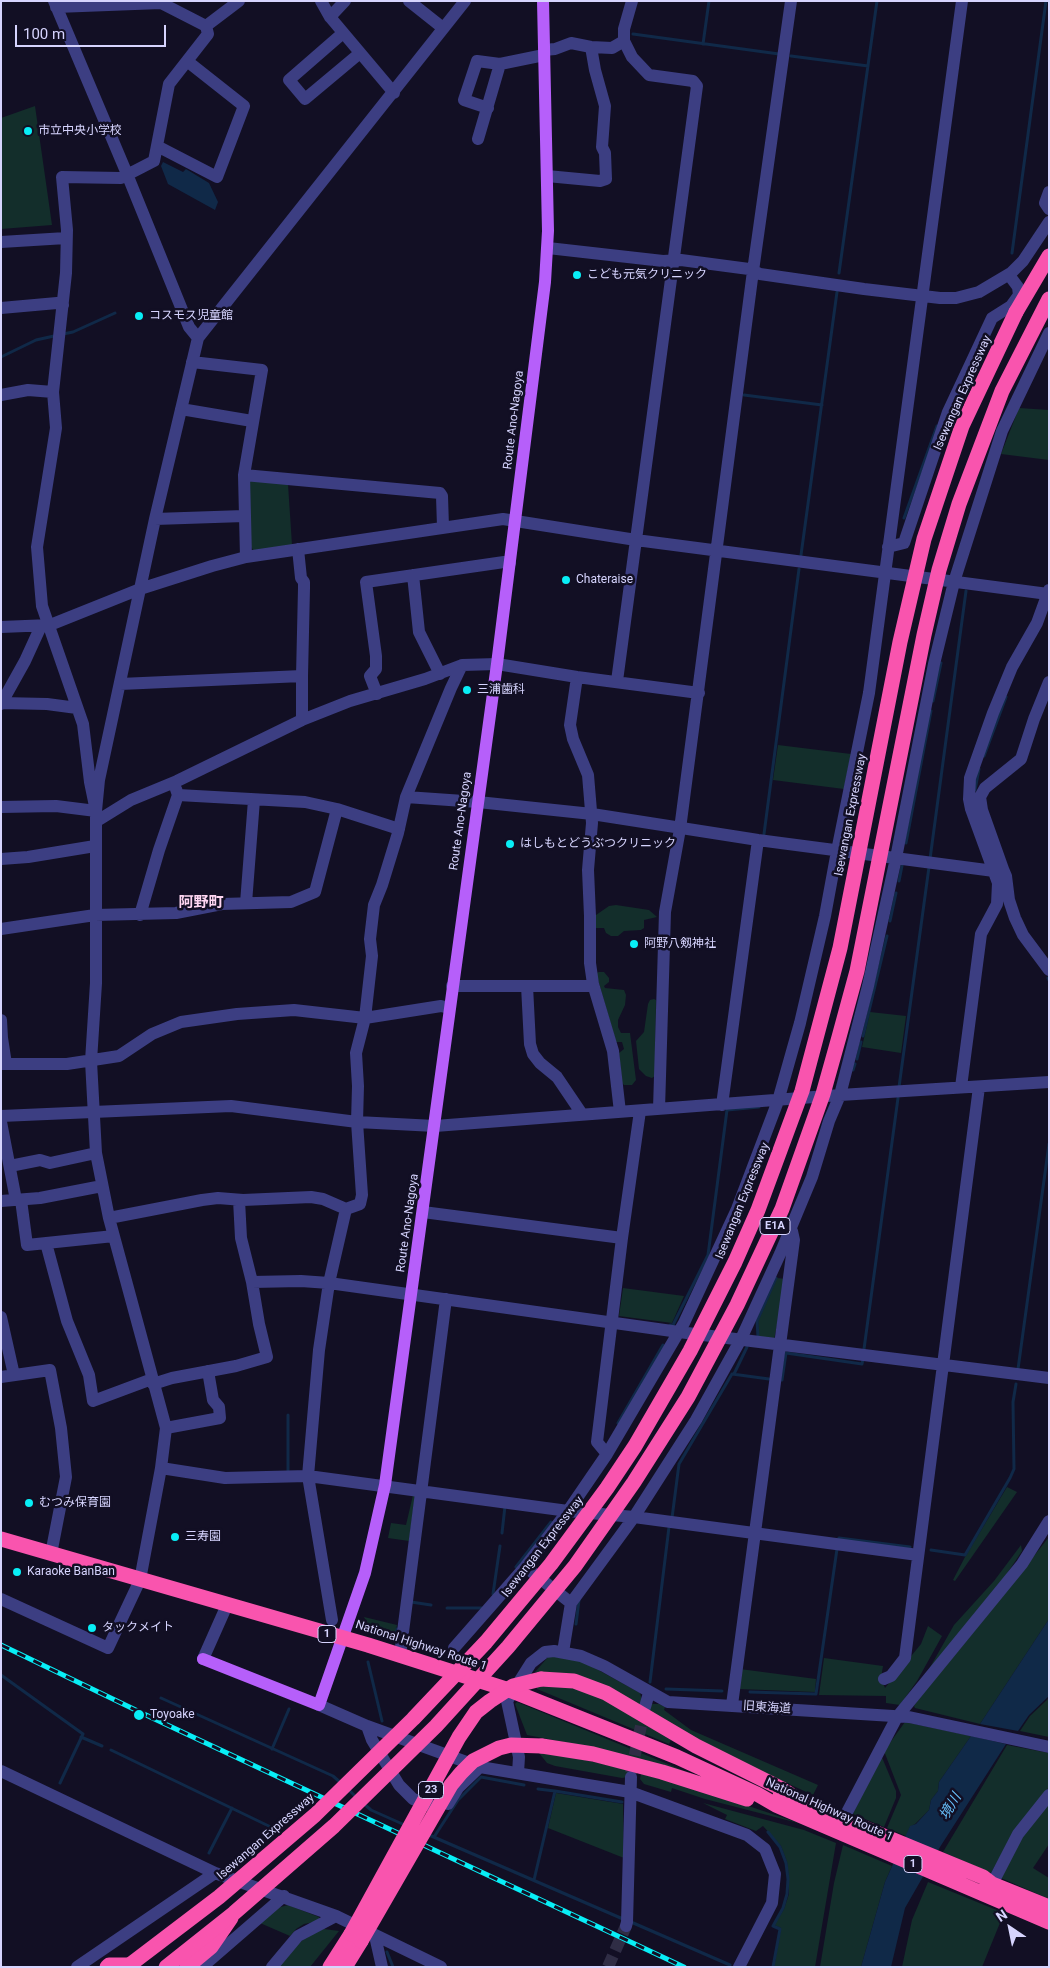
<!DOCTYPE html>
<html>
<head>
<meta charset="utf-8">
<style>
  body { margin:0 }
  #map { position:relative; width:1050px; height:1968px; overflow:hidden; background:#120f24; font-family:Roboto,sans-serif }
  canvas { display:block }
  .frame { position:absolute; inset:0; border:2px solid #d6d4fe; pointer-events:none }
  .north { position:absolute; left:985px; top:1903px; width:50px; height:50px; -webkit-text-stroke:4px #120f24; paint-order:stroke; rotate:326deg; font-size:14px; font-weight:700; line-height:20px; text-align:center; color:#d6d4fe }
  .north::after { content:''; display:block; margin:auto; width:18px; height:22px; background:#d6d4fe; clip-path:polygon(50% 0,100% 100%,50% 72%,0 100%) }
  .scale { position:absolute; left:15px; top:25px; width:151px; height:22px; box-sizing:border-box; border:2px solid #d6d4fe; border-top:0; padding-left:6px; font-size:15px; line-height:18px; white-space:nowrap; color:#d6d4fe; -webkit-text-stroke:4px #120f24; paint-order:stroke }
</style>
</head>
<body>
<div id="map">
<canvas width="1050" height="1968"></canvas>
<div class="frame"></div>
<div class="north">N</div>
<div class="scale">100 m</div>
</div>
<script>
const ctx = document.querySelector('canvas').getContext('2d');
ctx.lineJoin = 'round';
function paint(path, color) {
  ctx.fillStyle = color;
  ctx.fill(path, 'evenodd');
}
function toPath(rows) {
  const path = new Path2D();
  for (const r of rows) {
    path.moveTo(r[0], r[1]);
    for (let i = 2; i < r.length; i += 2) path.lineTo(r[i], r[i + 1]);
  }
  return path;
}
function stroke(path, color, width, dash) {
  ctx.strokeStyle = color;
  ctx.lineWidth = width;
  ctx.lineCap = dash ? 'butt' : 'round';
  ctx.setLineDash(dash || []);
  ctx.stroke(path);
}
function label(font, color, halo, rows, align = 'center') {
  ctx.font = font + ' Roboto,"Noto Sans JP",sans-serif';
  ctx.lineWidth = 5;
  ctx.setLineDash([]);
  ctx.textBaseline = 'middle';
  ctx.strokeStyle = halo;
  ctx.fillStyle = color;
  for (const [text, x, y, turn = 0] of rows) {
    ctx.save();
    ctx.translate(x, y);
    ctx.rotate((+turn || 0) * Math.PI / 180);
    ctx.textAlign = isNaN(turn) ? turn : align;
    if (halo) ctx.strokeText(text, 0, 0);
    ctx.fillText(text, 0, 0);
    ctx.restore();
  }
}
const green = toPath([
  [35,106,52,225,1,229,1,118],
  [1019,408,1049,410,1049,460,1001,454],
  [251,480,288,484,292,545,254,551,251,547,247,483],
  [778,745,851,754,844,789,773,780],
  [616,905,649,910,657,917,644,920,644,928,641,930,624,931,618,936,611,936,606,933,604,928,595,928,596,915,609,906],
  [599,972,604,972,609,978,609,982,604,986,605,988,624,990,626,995,625,1005,618,1020,618,1027,621,1033,630,1033,636,1080,632,1085,624,1085,622,1083,619,1053,624,1049,622,1042,616,1042,596,973],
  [654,999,656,1000,655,1076,652,1078,646,1076,639,1069,636,1041,644,1032,648,1004,650,1000],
  [870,1012,906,1016,901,1053,862,1047],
  [777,1278,786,1279,774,1340,759,1338,758,1321],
  [623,1288,684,1296,672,1323,619,1316],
  [1007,1487,1017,1492,955,1581,953,1580,965,1557],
  [413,1495,415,1496,409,1541,388,1538,391,1523,406,1525],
  [1049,1537,1049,1619,980,1724,915,1708,914,1706,933,1678,959,1650],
  [1021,1545,1022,1551,1004,1578,924,1678,954,1625,994,1581],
  [364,1617,397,1625,395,1636,370,1629],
  [928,1626,942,1636,917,1681,900,1705,886,1703,886,1696,819,1695,824,1658,883,1666,881,1678,885,1688,921,1644],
  [549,1656,582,1661,640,1693,642,1700,641,1706,576,1674,535,1672],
  [740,1669,816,1679,815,1692,739,1689],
  [555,1685,578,1689,600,1697,671,1740,669,1744,537,1689,537,1687],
  [1049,1698,1049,1737,1020,1731,1030,1716],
  [517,1702,687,1772,564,1742,527,1735,515,1704],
  [651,1704,659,1704,665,1707,664,1710,691,1730,818,1785,813,1795,710,1748,648,1710],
  [905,1722,971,1736,939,1782,938,1791,931,1800,929,1810,915,1824,910,1827,906,1836,887,1828,901,1795,884,1751],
  [1007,1745,1049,1753,1049,1787,1015,1830,991,1873,943,1852],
  [539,1753,572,1757,633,1771,628,1777,622,1778,555,1766,547,1763],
  [881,1755,896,1791,896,1798,884,1827,853,1814],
  [641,1774,689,1786,802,1824,705,1799,672,1788,671,1792,644,1784,640,1779],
  [556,1793,623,1804,624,1858,548,1828],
  [703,1803,804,1830,836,1843,815,1967,774,1967,781,1928,774,1925,784,1909,789,1894,789,1878,787,1862,781,1846,763,1826,756,1831,725,1819,727,1815],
  [1049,1803,1049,1844,1033,1868,1049,1878,1049,1899,1001,1878,1024,1833],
  [843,1845,892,1866,885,1882,861,1967,820,1967,834,1883],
  [928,1882,1004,1913,982,1967,902,1967,912,1920],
  [288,1905,319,1917,319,1921,304,1924,296,1929,290,1936,260,1923,277,1908],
  [324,1929,339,1931,310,1967,276,1967,289,1951,313,1932]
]);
const water = toPath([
  [163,162,183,172,186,169,209,183,218,202,215,210,168,184,161,166],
  [1049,1619,1049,1696,1029,1715,1018,1731,980,1724],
  [971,1736,1006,1744,940,1847,905,1908,891,1967,861,1967,885,1882,910,1826,916,1824,929,1810,931,1800,938,1791,939,1782]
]);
const stream = toPath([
  [633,34,779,54],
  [703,44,709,1],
  [791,56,868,66],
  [1012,253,1046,1],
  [839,273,877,1],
  [63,334,73,332,115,313],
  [1,357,36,340,54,336],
  [744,395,822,405],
  [904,518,937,426],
  [801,555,837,292],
  [933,701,941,663],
  [984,756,1006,697],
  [975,790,979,769],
  [764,834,799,569],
  [906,843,931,711],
  [930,859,966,591],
  [899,881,902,866],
  [890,921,896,893],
  [1048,978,1049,980],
  [863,1036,887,936],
  [857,1059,861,1042],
  [853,1070,855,1064],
  [899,1087,929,867],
  [670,1325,673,1325,708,1255,727,1110,759,1107],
  [758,1337,757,1321,776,1278],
  [864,1349,898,1098],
  [1018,1369,1049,1144],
  [734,1374,747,1347],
  [780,1380,782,1380,786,1353,862,1364,863,1359],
  [618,1423,663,1345],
  [288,1472,288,1415],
  [672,1518,679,1464,732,1374,769,1379],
  [502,1533,505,1506],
  [838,1540,839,1538,910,1547],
  [931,1550,965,1555,1010,1478,1014,1469,1013,1402,1016,1384],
  [516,1567,551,1522],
  [493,1594,500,1546],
  [411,1602,431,1605],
  [447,1608,482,1608],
  [576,1624,579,1600],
  [375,1632,396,1637,397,1629],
  [368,1662,382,1721],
  [1,1675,83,1734,60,1783],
  [650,1682,669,1527],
  [666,1689,722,1691],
  [750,1692,816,1694,837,1549],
  [161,1698,333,1776,341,1783],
  [81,1737,102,1746],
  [272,1749,289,1709],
  [111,1750,277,1830],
  [347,1788,357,1798],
  [538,1789,555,1791],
  [364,1804,371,1810,407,1826],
  [768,1832,780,1847,786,1863,788,1879,787,1894,783,1908,773,1926,780,1929,773,1967],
  [429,1835,623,1919],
  [434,1837,458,1800,481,1777,524,1785],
  [209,1853,232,1808],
  [534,1880,555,1791,622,1802],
  [631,1922,730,1965],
  [387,1952,393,1967]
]);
const minorTunnel = toPath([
  [631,1773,645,1707],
  [608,1967,626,1926]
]);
const minor = toPath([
  [54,1,127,174,189,327,198,338],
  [321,1,330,17,394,93],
  [409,1,443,28],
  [56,7,161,3,206,26],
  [330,17,345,1],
  [206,26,239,1],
  [343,33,289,80,305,99,360,53],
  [544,50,555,49,571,43,591,47,612,48,624,41],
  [488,108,464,100,477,61,500,64,544,55],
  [478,139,500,64],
  [157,146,217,177,244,106,187,61],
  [547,176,600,181,606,179,605,153,602,147,605,106,595,70,591,47],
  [1049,192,1045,203,1049,209],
  [1,242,66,238],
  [548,248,663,261,681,260,749,269,760,274,864,289,940,298,956,298,979,292,1011,273,1023,261,1049,222],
  [1,308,57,303,63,305],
  [192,362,262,370,244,475,246,557],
  [1,395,28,390,53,392],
  [181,409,252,421],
  [244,475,440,493,442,496,443,527],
  [155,519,244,516],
  [888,547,904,543,948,412,992,318,1011,306,1019,295,1018,287,1009,275],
  [298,549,301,578,304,582,304,588,302,676,302,720],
  [413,575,419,632,440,674],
  [1,627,50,625,140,589,212,566,246,557,503,519,636,540,1048,594],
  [577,677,570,725,573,739,588,775,592,823,588,870,590,916,590,963,593,984,613,1051,620,1112],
  [617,681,697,86,693,81,649,75,632,57,624,41,624,29,632,1],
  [120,684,302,676],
  [377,694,370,676,376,669,376,656,366,582,504,562,510,563],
  [1,703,47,704,77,708],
  [1,704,25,661,41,626],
  [178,795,305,802,337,809,399,829],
  [406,797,478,802,592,814,758,840,994,871,1003,869,982,810,980,797,985,788,1021,759,1034,719,1049,682],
  [1,807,56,806,96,811,90,782,83,724,42,606,37,547,56,428,53,392,66,273,67,230,62,177,121,178,154,161,169,84,208,34,206,26],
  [97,821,131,800,177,781,302,720,350,701,425,679,462,665,497,664,577,677,699,693],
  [1,859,28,857,95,846],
  [1003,869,1006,876,1009,900,1015,918,1023,935,1049,970],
  [246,903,254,800],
  [140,915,159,850,178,795,176,789],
  [1,929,95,915,176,913,222,904,291,902,315,892,337,809],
  [452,986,593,986],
  [527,986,530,1044,533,1054,540,1063,557,1077,582,1114],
  [1,1020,2,1038,6,1064],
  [1,1064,67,1064,119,1056,152,1034,181,1022,237,1014,294,1010,365,1018,441,1006,449,1008],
  [961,1087,981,934,997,904,998,883,971,809,969,799,970,778,993,713,1012,667,1037,623,1049,590],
  [722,1105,758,840],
  [659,1109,665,912,680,829,753,271,791,1],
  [1,1116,231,1106,357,1122,435,1126,840,1095,1049,1082],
  [1,1122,16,1200],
  [10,1166,40,1160,50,1163,96,1153],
  [21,1200,27,1245,114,1236],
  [239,1200,241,1238,252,1282],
  [1,1201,40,1198,102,1186],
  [423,1212,622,1238],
  [109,1218,202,1200,218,1198,243,1200,311,1197,323,1199,346,1209,360,1204,362,1195,357,1122,358,1086,356,1053,365,1018,372,956,370,939,374,905,382,885,398,833,406,797,451,688,462,665],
  [46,1243,67,1321,89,1375,93,1401,152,1379],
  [1,1317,14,1375],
  [1,1377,50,1370,61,1428,66,1477,51,1554],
  [153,1384,172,1378,236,1366,267,1357,259,1324,252,1282,301,1281,329,1283,679,1332,1049,1378],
  [166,1428,220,1418,219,1407,213,1400,208,1371],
  [607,1454,597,1442,622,1238,640,1111],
  [161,1468,225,1478,308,1476,568,1511,634,1517,918,1555],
  [532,1572,571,1603],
  [1,1599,108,1648,140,1580,161,1468,166,1428,109,1218,96,1153,91,1061,96,983,96,811,99,780,155,519,198,338,465,1],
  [332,1620,308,1476,319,1350,329,1283,346,1209],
  [454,1648,525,1567,568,1511,607,1454,684,1323,737,1209,778,1101,800,1023,825,916,837,851,869,693,962,1],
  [563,1652,571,1603,634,1517,696,1420,741,1339,780,1254,812,1177,829,1121,840,1095,868,986,896,858,934,664,954,582,1002,431,1049,333],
  [400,1655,446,1299],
  [203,1659,227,1605],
  [884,1679,891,1676,905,1658,979,1087],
  [319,1705,367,1726,480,1767,630,1792,747,1835,765,1849,775,1874,772,1903,739,1967],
  [732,1705,794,1240,792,1231],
  [645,1707,649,1693],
  [367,1726,372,1740,399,1785,413,1799,432,1806],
  [1,1771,215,1873,336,1916,441,1967],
  [518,1773,519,1757,507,1701,531,1663,545,1652,554,1651,581,1656,604,1666,668,1702,909,1717,1049,1747],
  [448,1804,458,1788,480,1767],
  [843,1820,897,1717,1022,1564,1049,1521],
  [988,1892,1018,1834,1049,1795],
  [626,1926,627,1922,631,1777],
  [375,1936,382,1967],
  [77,1967,215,1873],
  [202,1967,284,1896],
  [272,1967,298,1936,336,1916]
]);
const major = toPath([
  [203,1659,319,1705,365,1573,385,1485,497,664,545,282,548,231,543,1]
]);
const highway = toPath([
  [1016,312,1049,256],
  [1,1539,368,1645,512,1691,677,1757,757,1794,776,1805,1049,1922],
  [541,1679,574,1681,606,1693,696,1746,782,1789,795,1798],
  [542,1746,593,1754,662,1772,747,1799],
  [780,1796,796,1803,803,1803,857,1825,983,1877,992,1884,1049,1907],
  [107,1967,109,1965,129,1965],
  [187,1967,211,1947,231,1918],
  [330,1967,351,1934],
  [345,1967,361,1941]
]);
const rail = toPath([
  [1,1645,146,1715,684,1967]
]);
const highwayBridge = toPath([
  [351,1934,459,1737,476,1712,490,1701,513,1686,541,1679],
  [361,1941,451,1785,461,1773,473,1761,499,1748,511,1745,542,1746],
  [127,1967,219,1897,315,1815,413,1719,486,1642,551,1564,607,1488,635,1446,690,1351,735,1262,758,1210,802,1091,840,948,900,642,924,539,962,426,1016,312],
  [166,1967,234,1913,334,1826,436,1726,508,1647,575,1566,634,1482,688,1397,737,1305,782,1209,823,1094,839,1037,857,971,924,635,939,570,959,504,1002,391,1049,299]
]);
const markers = [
  [28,131,5,"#08eef6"],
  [577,275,5,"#08eef6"],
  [139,316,5,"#08eef6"],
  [566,580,5,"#08eef6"],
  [467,690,5,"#08eef6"],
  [510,844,5,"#08eef6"],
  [634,944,5,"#08eef6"],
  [29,1503,5,"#08eef6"],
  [175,1537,5,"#08eef6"],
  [17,1572,5,"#08eef6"],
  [92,1628,5,"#08eef6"],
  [139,1715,6,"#08eef6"]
];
const shields = [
  [775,1226,30],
  [327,1634,18],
  [431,1790,25],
  [913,1864,18]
];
const shieldNames = [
  ["E1A",775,1226],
  ["1",327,1634],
  ["23",431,1790],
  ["1",913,1864]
];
const poiNames = [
  ["市立中央小学校",38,131],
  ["こども元気クリニック",587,275],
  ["コスモス児童館",149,316],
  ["Chateraise",576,580],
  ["三浦歯科",477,690],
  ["はしもとどうぶつクリニック",520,844],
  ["阿野八剱神社",644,944],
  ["むつみ保育園",39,1503],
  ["三寿園",185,1537],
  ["Karaoke BanBan",27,1572],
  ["タックメイト",102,1628],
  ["Toyoake",150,1715]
];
const streetNames = [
  ["Isewangan Expressway",963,393,-66],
  ["Route Ano-Nagoya",514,420,-83],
  ["Isewangan Expressway",851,815,-79],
  ["Route Ano-Nagoya",461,821,-82],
  ["Isewangan Expressway",743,1201,-68],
  ["Route Ano-Nagoya",408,1223,-82],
  ["Isewangan Expressway",543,1547,-52],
  ["National Highway Route 1",421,1646,18],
  ["旧東海道",767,1708,4],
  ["National Highway Route 1",829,1810,24],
  ["Isewangan Expressway",266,1837,-41]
];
const waterNames = [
  ["境川",951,1807,-59]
];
const quarterNames = [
  ["阿野町",201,903]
];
paint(green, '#132e2b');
paint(water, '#102948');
stroke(stream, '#102948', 3);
stroke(minorTunnel, '#2f2d45', 12, [12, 6]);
stroke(minor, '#3c3e82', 12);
stroke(major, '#b65ffa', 12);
stroke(highway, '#f954ae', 15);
stroke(rail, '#08eef6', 5);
stroke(rail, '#120f24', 3, [9]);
stroke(highwayBridge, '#f954ae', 15);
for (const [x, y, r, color] of markers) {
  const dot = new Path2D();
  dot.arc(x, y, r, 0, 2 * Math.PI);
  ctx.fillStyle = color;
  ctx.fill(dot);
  stroke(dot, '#120f24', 2);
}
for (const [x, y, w] of shields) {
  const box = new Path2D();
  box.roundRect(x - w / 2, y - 8.5, w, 17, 4);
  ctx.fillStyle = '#120f24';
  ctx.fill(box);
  stroke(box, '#d6d4fe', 1);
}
label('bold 11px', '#d6d4fe', null, shieldNames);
label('12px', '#d6d4fe', '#120f24', poiNames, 'left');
label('12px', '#d6d4fe', '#120f24', streetNames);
label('italic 14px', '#66bffa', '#120f24', waterNames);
label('bold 15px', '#fed6f2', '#120f24', quarterNames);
</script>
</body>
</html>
